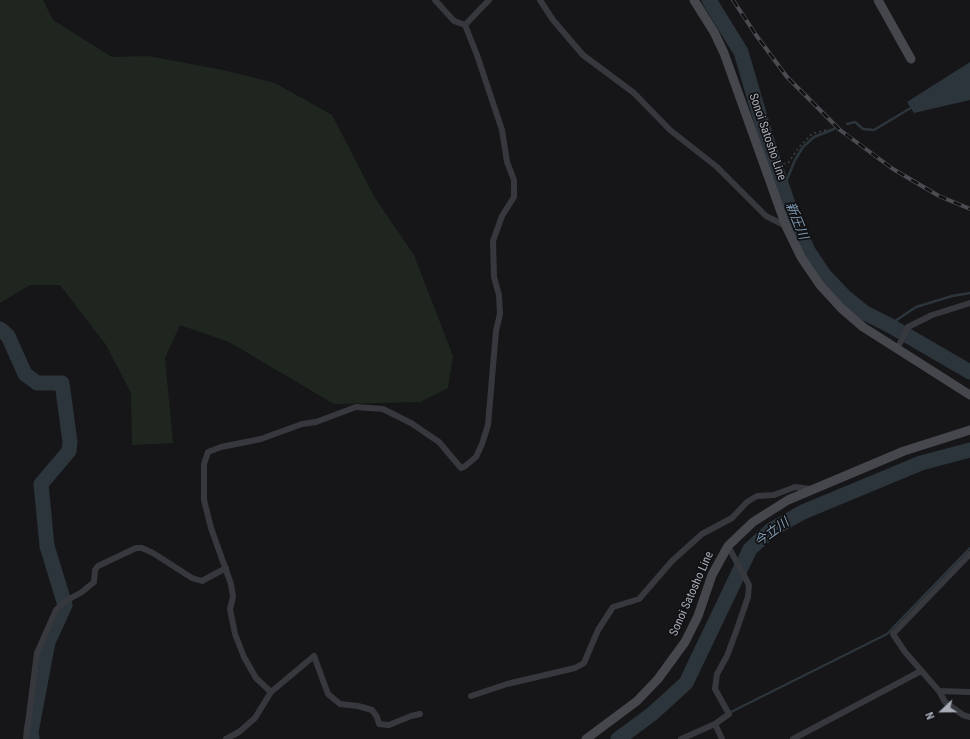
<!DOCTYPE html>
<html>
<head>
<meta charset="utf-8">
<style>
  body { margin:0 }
  #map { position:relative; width:970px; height:739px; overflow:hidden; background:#161618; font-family:"Roboto Condensed",sans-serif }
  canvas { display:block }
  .north { position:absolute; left:922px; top:691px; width:40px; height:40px; -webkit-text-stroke:3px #111113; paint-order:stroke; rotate:248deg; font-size:11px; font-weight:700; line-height:16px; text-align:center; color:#a8adb8 }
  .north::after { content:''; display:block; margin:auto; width:14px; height:18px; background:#a8adb8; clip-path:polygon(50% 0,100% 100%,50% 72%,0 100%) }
</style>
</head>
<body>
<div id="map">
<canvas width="970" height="739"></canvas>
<div class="north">N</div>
</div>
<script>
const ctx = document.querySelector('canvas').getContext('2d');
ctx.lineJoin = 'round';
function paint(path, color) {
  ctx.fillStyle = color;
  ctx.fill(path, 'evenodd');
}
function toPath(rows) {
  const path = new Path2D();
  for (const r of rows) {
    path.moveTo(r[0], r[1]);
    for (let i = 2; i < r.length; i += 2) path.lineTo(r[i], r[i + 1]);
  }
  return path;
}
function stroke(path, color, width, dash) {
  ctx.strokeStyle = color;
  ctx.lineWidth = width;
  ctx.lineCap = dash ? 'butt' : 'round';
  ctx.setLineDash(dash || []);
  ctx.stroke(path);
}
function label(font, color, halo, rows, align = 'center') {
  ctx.font = font + ' "Roboto Condensed","Noto Sans JP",sans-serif';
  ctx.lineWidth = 3.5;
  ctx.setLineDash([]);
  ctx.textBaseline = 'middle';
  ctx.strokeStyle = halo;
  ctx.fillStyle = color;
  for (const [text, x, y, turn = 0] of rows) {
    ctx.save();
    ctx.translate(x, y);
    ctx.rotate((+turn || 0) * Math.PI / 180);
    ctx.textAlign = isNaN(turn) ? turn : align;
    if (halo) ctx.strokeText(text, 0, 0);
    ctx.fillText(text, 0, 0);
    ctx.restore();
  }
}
const green = toPath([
  [0,0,43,0,53,20,112,57,148,56,223,70,275,83,332,115,375,198,414,255,453,356,448,388,420,402,334,404,229,342,180,325,165,358,173,443,132,445,131,393,106,345,60,285,30,285,0,303]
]);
const water = toPath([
  [970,62,970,100,914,113,907,102]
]);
const stream = toPath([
  [847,124,855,122,863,129,874,130,914,106],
  [783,189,795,160,803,147,814,137,834,129],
  [889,325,916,307,952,296,970,293],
  [731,712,887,634,970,548]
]);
const river = toPath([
  [709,0,741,52,770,151,788,204,808,251,824,275,844,296,865,313,889,325,970,372],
  [0,329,8,336,25,374,37,383,62,383,70,442,69,451,41,484,47,546,65,605,48,642,31,732,32,739],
  [618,739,652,714,686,683,750,549,771,530,803,512,921,463,970,450]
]);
const path = toPath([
  [774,168,789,162,799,147,812,134,829,129]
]);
const street = toPath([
  [435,0,454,21,465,25],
  [540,0,553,20,583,55,634,93,670,130,717,167,766,216,786,226],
  [465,25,489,0],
  [897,349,908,327,932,315,970,303],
  [970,554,893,634,905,652,939,691,945,702,963,715,970,717],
  [939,691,970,692],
  [271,692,256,678,244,657,235,634,230,609,233,597,231,584,211,528,204,500,204,464,208,452,221,447,261,439,302,424,316,422,356,407,383,409,411,423,439,442,461,468,464,467,476,457,482,444,488,425,496,331,500,314,499,295,494,277,493,241,502,216,514,197,514,180,507,162,502,130,477,55,465,25],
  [471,696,507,684,575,668,584,663,598,630,613,607,639,599,672,561,702,534,732,518,747,502,757,496,774,495,795,487,811,489],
  [715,724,722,739],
  [26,739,37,653,56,610,64,602,82,592,94,582,95,570,98,566,136,548,142,548,153,553,192,578,202,581,226,568],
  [226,739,239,732,255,718,271,692,314,656,328,694,340,704,358,706,372,710,377,717,379,724,389,725,411,716,420,714],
  [681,739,715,724,729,714,715,689,717,674,727,656,737,629,748,597,749,585,728,546],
  [793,739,921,671]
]);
const secondary = toPath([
  [694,0,714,32,724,53,786,226,801,257,820,285,841,308,863,327,970,395],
  [878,0,911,59],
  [586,739,637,701,658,679,685,642,698,616,712,575,728,546,753,522,788,500,904,451,970,430]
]);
const rail = toPath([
  [733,0,756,35,787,77,840,130,893,169,939,196,970,209]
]);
const streetNames = [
  ["Sonoi Satosho Line",767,137,71],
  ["Sonoi Satosho Line",692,594,-66]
];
const waterNames = [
  ["新圧川",796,221,68],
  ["今立川",772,533,-36]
];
paint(green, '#1e261f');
paint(water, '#2c353c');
stroke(stream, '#2c353c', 2.5);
stroke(river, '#2c353c', 15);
stroke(path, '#3d3f44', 1.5, [2, 3]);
stroke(street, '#37383d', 6);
stroke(secondary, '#45474d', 9);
stroke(rail, '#4a4c52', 4);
stroke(rail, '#111113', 2.5, [8]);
label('12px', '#a8adb8', '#111113', streetNames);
label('italic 13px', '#7f9bb3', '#111113', waterNames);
</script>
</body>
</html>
